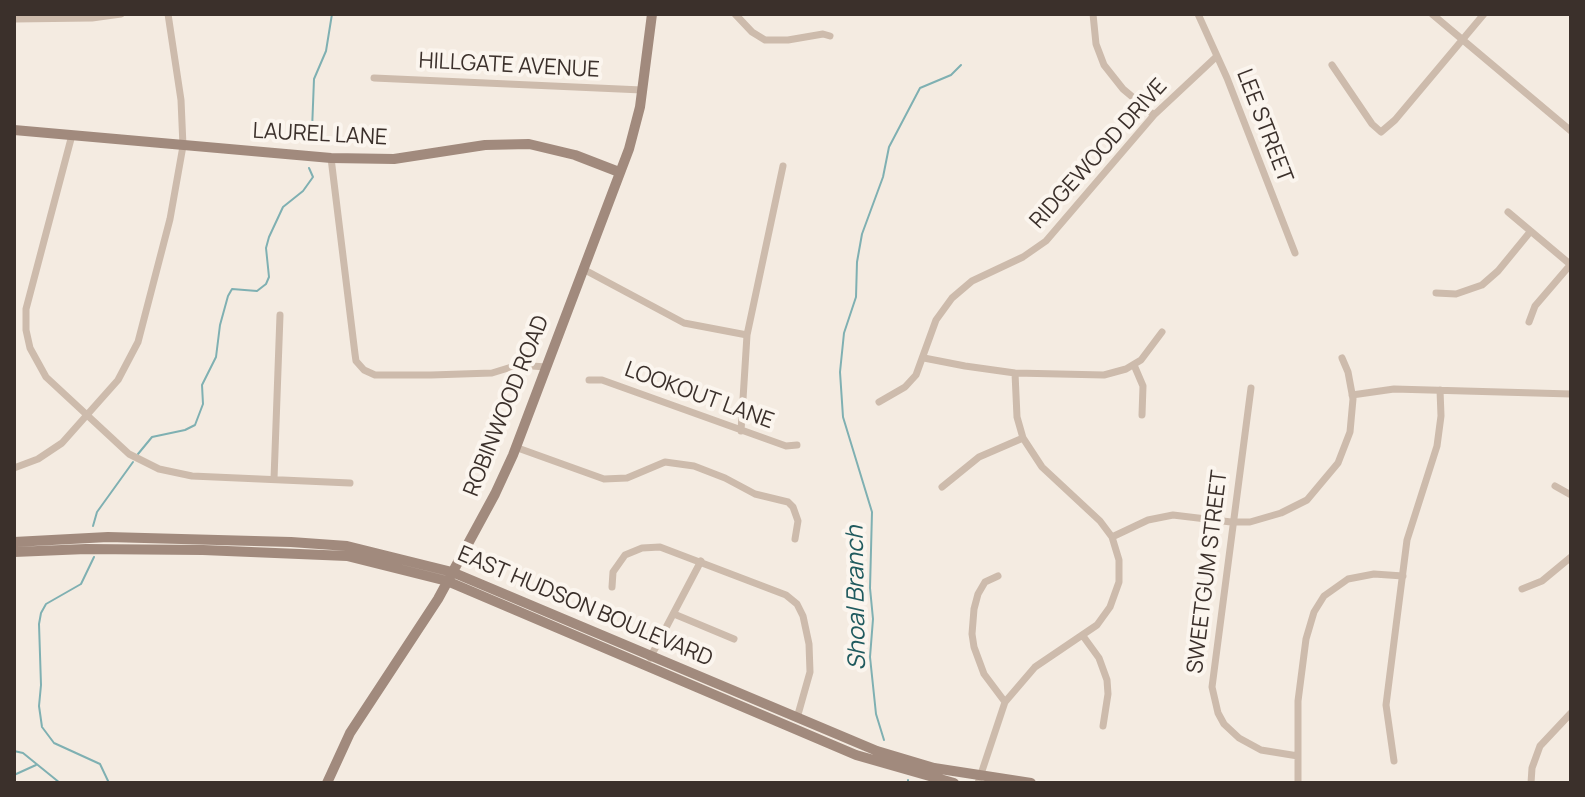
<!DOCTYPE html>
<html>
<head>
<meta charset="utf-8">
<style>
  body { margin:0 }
  #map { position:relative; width:1585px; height:797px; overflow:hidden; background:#f4ebe1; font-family:Manrope,sans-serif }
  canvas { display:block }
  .frame { position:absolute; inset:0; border:16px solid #3b302b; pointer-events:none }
</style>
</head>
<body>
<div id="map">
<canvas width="1585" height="797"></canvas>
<div class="frame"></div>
</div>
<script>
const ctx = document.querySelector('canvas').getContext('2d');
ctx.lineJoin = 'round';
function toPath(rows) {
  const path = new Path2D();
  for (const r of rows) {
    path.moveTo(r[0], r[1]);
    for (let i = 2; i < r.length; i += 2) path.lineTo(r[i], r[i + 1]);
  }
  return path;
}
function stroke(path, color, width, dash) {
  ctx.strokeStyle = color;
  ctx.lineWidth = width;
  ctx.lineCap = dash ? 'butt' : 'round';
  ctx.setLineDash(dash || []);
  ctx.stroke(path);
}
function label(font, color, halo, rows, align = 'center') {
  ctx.font = font + ' Manrope,sans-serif';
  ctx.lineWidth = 8;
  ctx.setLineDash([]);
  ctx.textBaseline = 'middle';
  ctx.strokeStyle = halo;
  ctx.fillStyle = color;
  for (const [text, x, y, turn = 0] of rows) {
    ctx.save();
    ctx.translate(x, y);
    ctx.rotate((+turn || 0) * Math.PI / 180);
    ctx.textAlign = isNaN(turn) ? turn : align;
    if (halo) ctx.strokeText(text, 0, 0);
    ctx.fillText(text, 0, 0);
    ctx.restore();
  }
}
const stream = toPath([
  [308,141,312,130,314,79,326,51,332,14],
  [138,454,152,437,185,430,195,425,203,404,202,385,216,357,220,325,228,296,232,289,257,291,266,284,269,277,266,248,269,237,283,207,303,191,313,177,309,168],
  [93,526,97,512,133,462],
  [94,557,81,584,46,604,41,613,39,624,41,685,39,706,42,727,54,743,100,764,109,783],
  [884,740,876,714,870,657,873,619,870,588,872,512,843,417,840,372,844,333,856,297,857,262,862,234,883,177,889,147,920,88,951,75,961,65],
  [14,751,23,753,60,783],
  [14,775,36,765],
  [908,780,908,783]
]);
const street = toPath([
  [735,14,752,32,765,40,788,40,823,34,830,36],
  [1093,14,1096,44,1104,65,1123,89,1154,115],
  [1198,14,1227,78,1295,253],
  [1432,14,1571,131],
  [14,19,92,18,121,14],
  [1332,65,1372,124,1381,132,1395,120,1484,14],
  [374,78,642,90],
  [72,135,26,309,26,330,30,348,46,377,129,454,159,469,192,476,350,483],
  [331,158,355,354,356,361,364,370,375,375,431,375,492,373,518,365,546,367],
  [1508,212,1571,265],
  [583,269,684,323,747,335],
  [1436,293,1456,294,1482,285,1498,271,1530,232],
  [1529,322,1535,306,1571,264],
  [924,358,965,366,1015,373,1104,375,1126,369,1141,360,1162,332],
  [1134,365,1143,386,1142,415],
  [589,380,602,380,786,446,797,445],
  [1251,388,1212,687,1218,713,1224,724,1239,738,1261,750,1298,756],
  [1352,395,1394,389,1571,394],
  [879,402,905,387,916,375,936,320,952,298,972,281,1023,257,1046,241,1154,115,1216,57],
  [741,431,747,335,783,166],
  [515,447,604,479,627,478,665,462,694,466,725,478,755,494,788,502,793,507,798,521,795,539],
  [14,468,38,459,62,443,118,380,138,342,170,219,183,146,181,100,168,14],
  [274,479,280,315],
  [1555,486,1571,495],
  [942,487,979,457,1023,438],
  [1112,537,1148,520,1173,515,1231,522,1250,522,1281,513,1307,500,1338,463,1350,432,1353,399,1348,372,1342,358],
  [998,576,985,582,978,594,974,609,972,634,974,647,984,674,1005,702],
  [612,587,613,572,625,555,642,548,660,547,786,595,797,604,803,616,809,644,810,672,797,718],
  [1522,589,1542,581,1571,557],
  [674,614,734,639],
  [1083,636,1099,658,1107,680,1108,694,1103,726],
  [650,658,701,561],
  [1394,761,1386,705,1396,626,1407,540,1437,446,1441,416,1440,390],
  [978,783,1005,702,1035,667,1097,625,1110,607,1119,582,1119,560,1112,537,1100,521,1042,467,1023,438,1017,417,1015,373],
  [1298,783,1298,701,1306,639,1314,612,1324,596,1348,579,1374,574,1403,576],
  [1531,783,1532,768,1540,746,1571,713]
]);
const secondary = toPath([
  [14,130,331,158,394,159,485,145,529,144,575,155,619,172],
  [14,542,108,537,291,542,347,546,452,572,877,751,934,768,1031,783],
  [14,552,86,549,203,550,347,556,447,581,856,755,954,783],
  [327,783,350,733,438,599,495,494,513,455,629,149,640,107,652,14]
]);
const streetNames = [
  ["HILLGATE AVENUE",509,66,3],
  ["LEE STREET",1264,126,69],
  ["LAUREL LANE",320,135,3],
  ["RIDGEWOOD DRIVE",1099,154,-48],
  ["LOOKOUT LANE",699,396,20],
  ["ROBINWOOD ROAD",507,406,-68],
  ["SWEETGUM STREET",1208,572,-83],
  ["EAST HUDSON BOULEVARD",585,607,23]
];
const waterNames = [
  ["Shoal Branch",857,598,-91]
];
stroke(stream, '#7fb0b2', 2);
stroke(street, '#cdbbac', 7);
stroke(secondary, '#a18a7d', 10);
label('22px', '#3b302b', '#fbf5ee', streetNames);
label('italic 24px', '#1f5a5e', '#fbf5ee', waterNames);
</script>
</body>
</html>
